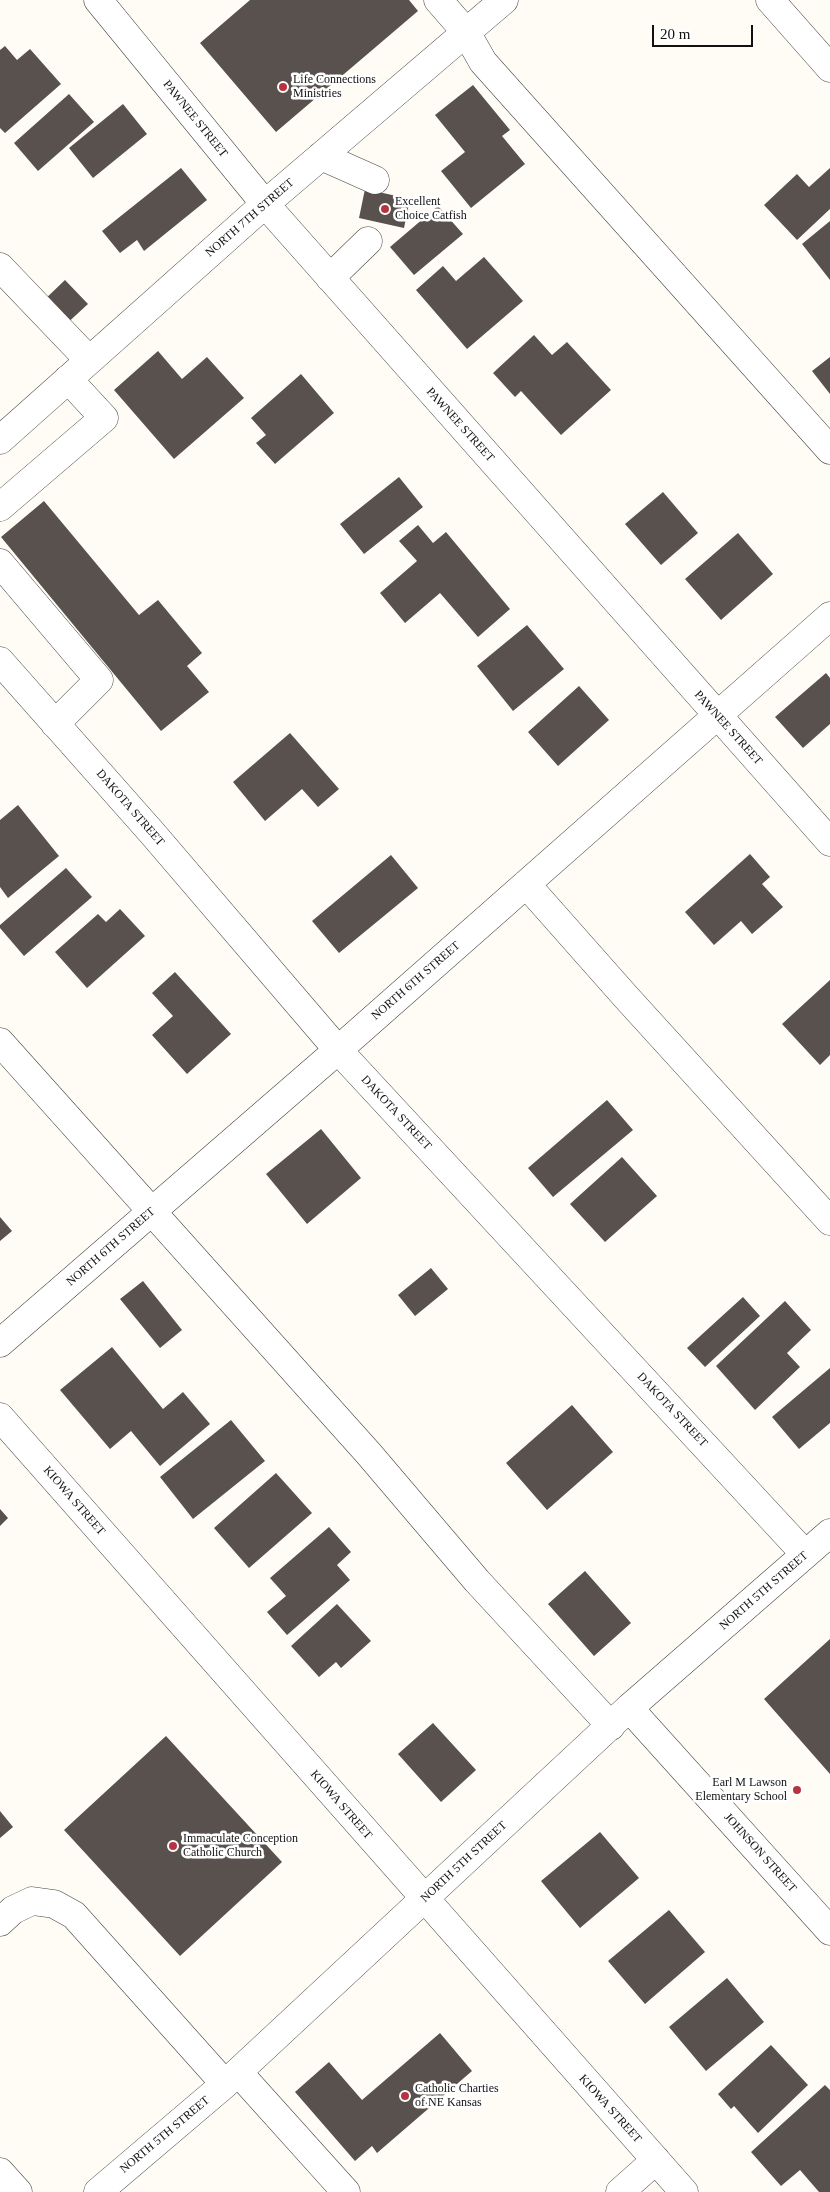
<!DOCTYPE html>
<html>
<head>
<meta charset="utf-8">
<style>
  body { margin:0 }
  #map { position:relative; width:830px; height:2192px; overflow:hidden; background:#fefcf5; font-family:Georgia,serif }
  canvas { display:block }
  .scale { position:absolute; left:652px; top:25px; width:101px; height:22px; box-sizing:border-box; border:2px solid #111; border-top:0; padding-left:6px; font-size:15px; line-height:18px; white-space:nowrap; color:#111; -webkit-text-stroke:4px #fff; paint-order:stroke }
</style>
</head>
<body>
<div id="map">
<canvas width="830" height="2192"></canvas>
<div class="scale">20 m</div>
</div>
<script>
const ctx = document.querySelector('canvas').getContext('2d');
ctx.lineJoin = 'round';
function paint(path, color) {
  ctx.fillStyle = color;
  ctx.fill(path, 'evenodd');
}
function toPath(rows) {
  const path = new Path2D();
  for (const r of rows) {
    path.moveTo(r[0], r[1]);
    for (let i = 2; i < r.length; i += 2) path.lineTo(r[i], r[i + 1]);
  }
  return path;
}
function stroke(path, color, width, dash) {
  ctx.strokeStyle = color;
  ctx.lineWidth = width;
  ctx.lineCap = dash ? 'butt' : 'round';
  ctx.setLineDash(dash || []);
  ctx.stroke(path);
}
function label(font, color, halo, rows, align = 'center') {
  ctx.font = font + ' Georgia,serif';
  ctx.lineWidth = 5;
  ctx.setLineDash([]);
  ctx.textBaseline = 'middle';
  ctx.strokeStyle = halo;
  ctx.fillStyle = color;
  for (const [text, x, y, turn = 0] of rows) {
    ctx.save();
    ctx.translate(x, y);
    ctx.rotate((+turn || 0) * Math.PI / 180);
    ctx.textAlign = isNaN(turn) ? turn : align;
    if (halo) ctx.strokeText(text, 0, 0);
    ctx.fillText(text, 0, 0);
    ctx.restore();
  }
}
const building = toPath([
  [250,0,409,0,418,11,276,132,200,43],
  [5,46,17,60,30,49,61,84,5,133,0,128,0,50],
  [473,85,510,130,502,136,525,164,471,208,441,171,465,152,435,115],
  [69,94,94,122,38,171,14,143],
  [123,104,147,134,93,178,69,148],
  [181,168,207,200,144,251,137,240,120,253,102,231],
  [830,168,830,209,797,240,764,205,797,174,809,187],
  [365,189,410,199,404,228,359,218],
  [438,206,463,234,414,275,390,247],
  [830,221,830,280,802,244],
  [484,257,523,301,467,349,416,290,443,266,456,281],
  [65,280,88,304,63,327,41,303],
  [534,335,552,355,567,342,611,390,561,435,521,391,515,397,493,373],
  [158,351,182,379,207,357,244,398,174,459,114,390],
  [830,357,830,394,812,371],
  [301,374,334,413,275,464,256,443,266,435,251,418],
  [399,477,423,507,364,554,340,524],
  [663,492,698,533,661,565,625,524],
  [44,501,139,615,158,600,202,653,187,666,209,692,161,731,1,537],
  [418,525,433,543,446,532,510,609,478,637,440,593,405,623,380,593,417,561,399,541],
  [738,533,773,574,721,620,685,579],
  [527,625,564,669,513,711,477,666],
  [826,673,830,678,830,724,803,748,775,717],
  [579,686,609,720,558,766,528,732],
  [290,733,339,789,318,807,302,789,265,821,233,782],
  [18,805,59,856,8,898,0,887,0,820],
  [750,854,770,877,762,884,783,907,752,934,741,921,714,945,685,912],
  [391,855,418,888,339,953,312,921],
  [66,868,92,897,24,956,0,928,0,925],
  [120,909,145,936,87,988,55,952,98,914,106,922],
  [175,972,231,1034,187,1074,152,1035,173,1016,152,993],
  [830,980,830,1055,820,1065,782,1024],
  [607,1100,633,1130,553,1197,528,1168],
  [321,1129,361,1178,307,1224,266,1174],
  [622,1157,657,1196,605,1242,570,1204],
  [0,1217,12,1231,0,1241],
  [431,1268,448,1289,415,1316,398,1295],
  [143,1281,182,1330,160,1348,120,1299],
  [743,1297,760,1316,705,1367,687,1348],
  [785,1301,811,1330,787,1353,800,1367,755,1410,716,1366],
  [112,1347,163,1409,183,1392,210,1424,160,1466,131,1431,110,1449,60,1390],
  [830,1368,830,1423,799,1449,772,1417],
  [572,1405,613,1452,547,1510,506,1463],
  [231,1420,265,1461,193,1519,160,1477],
  [276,1473,312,1513,249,1568,214,1528],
  [0,1509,8,1518,0,1526],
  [329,1527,351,1552,337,1565,350,1580,287,1635,267,1612,286,1596,270,1578],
  [585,1571,631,1623,594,1656,548,1604],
  [337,1604,371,1641,341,1668,336,1662,319,1677,291,1646],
  [830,1639,830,1774,764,1699],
  [433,1723,476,1770,441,1802,398,1754],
  [166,1736,282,1862,180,1956,64,1830],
  [0,1811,13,1827,0,1838],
  [600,1832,639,1878,580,1928,541,1881],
  [669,1910,705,1952,645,2004,608,1961],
  [727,1978,764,2022,706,2071,669,2027],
  [440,2033,472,2071,377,2153,372,2146,355,2161,295,2092,329,2062,362,2100],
  [771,2045,808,2085,758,2133,734,2106,731,2109,718,2094],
  [825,2085,830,2090,830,2192,819,2192,800,2170,781,2186,751,2152]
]);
const minor = toPath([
  [98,0,265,204,830,842],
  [438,0,466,32,483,62,830,450],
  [770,0,830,68],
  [321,156,375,180],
  [0,267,89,360],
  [330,278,368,241],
  [0,440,265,204,504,0],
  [0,507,104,418,68,379],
  [0,563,99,680,55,724],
  [0,661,153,834,338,1050,805,1554],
  [526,884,626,997,830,1221],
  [0,1042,369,1454,477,1581,611,1726],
  [0,1343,338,1050,830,616],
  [0,1417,684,2192],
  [629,1708,830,1931],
  [0,1922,13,1910,32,1901,54,1904,74,1915,225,2084],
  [238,2072,346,2192],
  [0,2172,18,2192],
  [98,2192,225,2084,629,1708,830,1533],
  [620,2192,656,2160]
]);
const markers = [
  [283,87,5,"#b63342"],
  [385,209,5,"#b63342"],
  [797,1790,5,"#b63342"],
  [173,1846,5,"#b63342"],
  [405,2096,5,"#b63342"]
];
const poiNames = [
  ["Life Connections",293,80],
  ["Ministries",293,94],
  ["Excellent",395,202],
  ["Choice Catfish",395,216],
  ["Earl M Lawson",787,1783,"right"],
  ["Elementary School",787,1797,"right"],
  ["Immaculate Conception",183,1839],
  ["Catholic Church",183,1853],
  ["Catholic Charties",415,2089],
  ["of NE Kansas",415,2103]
];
const streetNames = [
  ["PAWNEE STREET",195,119,51],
  ["NORTH 7TH STREET",250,218,-41],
  ["PAWNEE STREET",460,425,48],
  ["PAWNEE STREET",728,728,48],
  ["DAKOTA STREET",130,808,49],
  ["NORTH 6TH STREET",416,981,-41],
  ["DAKOTA STREET",396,1113,47],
  ["NORTH 6TH STREET",111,1247,-41],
  ["DAKOTA STREET",672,1410,47],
  ["KIOWA STREET",74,1501,49],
  ["NORTH 5TH STREET",764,1591,-41],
  ["KIOWA STREET",341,1805,49],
  ["JOHNSON STREET",760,1853,48],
  ["NORTH 5TH STREET",464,1862,-43],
  ["KIOWA STREET",610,2109,48],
  ["NORTH 5TH STREET",165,2135,-40]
];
paint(building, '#59514e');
stroke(minor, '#444', 29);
stroke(minor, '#fff', 28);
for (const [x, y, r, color] of markers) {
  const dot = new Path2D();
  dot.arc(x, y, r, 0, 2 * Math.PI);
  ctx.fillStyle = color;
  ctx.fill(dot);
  stroke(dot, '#fff', 2);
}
label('12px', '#111', '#fff', poiNames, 'left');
label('12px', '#111', '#fff', streetNames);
</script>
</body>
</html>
